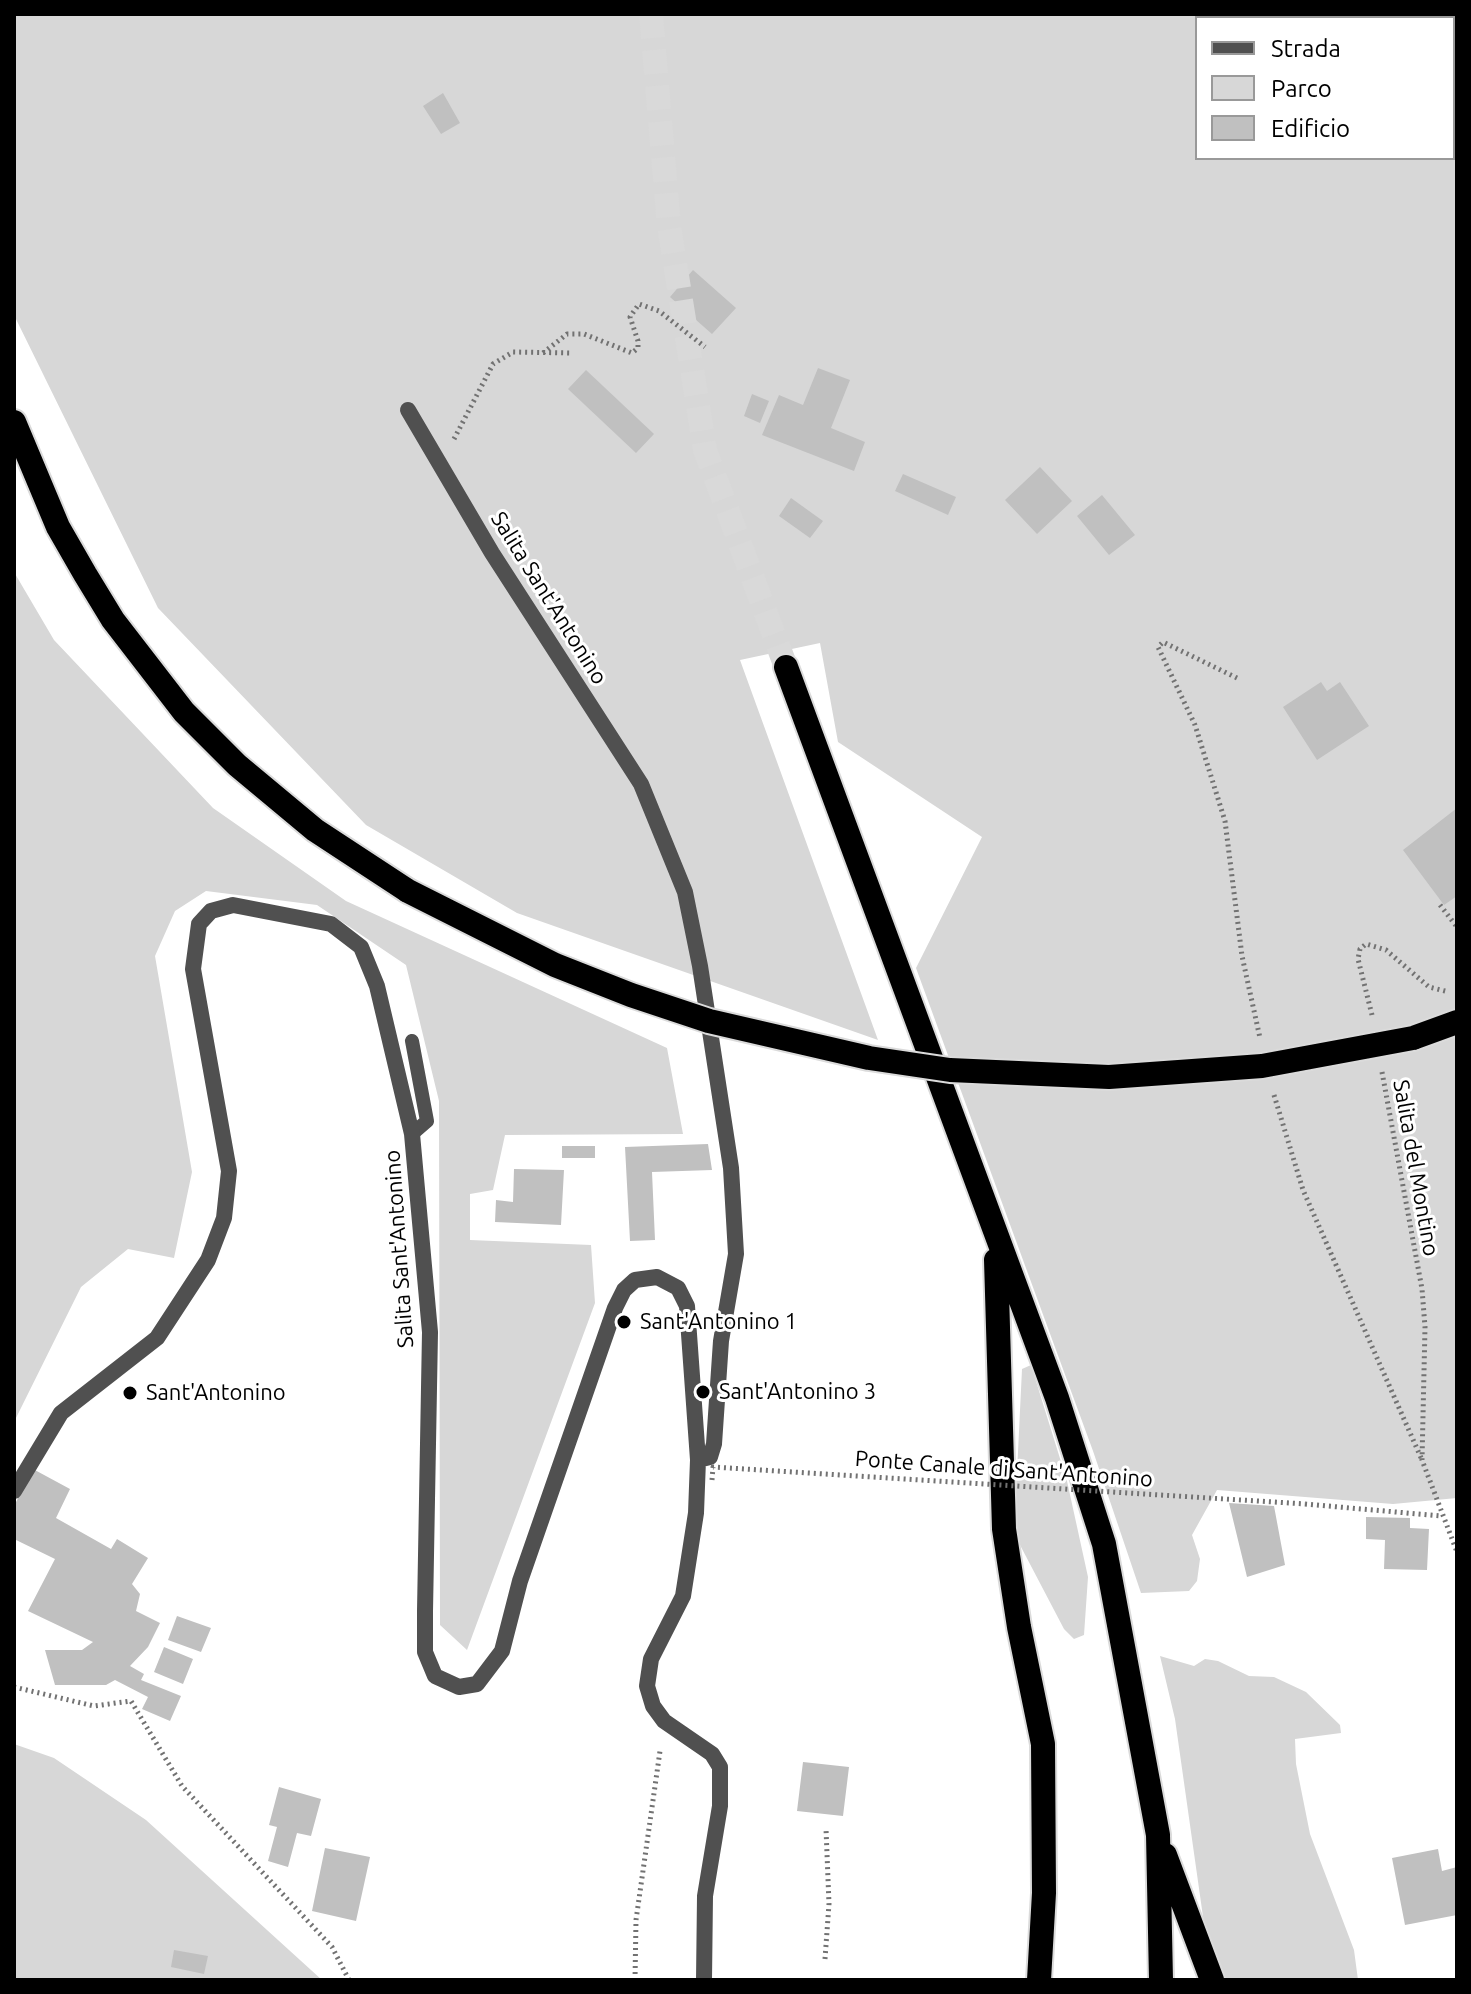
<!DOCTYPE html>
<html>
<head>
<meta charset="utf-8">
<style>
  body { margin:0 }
  #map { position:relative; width:1471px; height:1994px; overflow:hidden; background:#fff; font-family:Ubuntu,sans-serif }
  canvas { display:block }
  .frame { position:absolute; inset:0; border:16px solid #000; pointer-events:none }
  .legend { position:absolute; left:1195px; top:16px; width:260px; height:144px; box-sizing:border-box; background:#fff; border:2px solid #999; margin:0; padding:10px 14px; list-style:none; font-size:24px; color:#000 }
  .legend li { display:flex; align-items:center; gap:16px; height:40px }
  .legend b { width:40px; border:2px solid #999 }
</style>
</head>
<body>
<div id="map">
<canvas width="1471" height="1994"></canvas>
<div class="frame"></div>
<ul class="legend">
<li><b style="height:10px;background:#505050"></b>Strada</li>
<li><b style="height:22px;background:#d7d7d7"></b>Parco</li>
<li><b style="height:22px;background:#c0c0c0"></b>Edificio</li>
</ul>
</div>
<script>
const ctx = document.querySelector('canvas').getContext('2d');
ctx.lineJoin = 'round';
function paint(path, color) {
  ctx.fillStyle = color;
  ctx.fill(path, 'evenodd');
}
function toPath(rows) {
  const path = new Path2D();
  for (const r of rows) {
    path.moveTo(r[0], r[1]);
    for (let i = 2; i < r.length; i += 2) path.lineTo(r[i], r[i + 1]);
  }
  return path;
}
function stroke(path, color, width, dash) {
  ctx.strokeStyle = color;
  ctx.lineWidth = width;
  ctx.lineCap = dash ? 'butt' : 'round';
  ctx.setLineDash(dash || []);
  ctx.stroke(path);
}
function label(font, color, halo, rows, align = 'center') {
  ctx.font = font + ' Ubuntu,sans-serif';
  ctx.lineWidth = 6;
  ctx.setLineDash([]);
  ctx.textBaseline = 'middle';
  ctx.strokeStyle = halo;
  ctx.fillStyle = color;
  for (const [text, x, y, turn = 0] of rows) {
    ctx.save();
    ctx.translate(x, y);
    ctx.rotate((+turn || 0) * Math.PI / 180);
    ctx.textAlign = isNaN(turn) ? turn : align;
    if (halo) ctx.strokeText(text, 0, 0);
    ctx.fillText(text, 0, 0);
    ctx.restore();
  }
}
const green = toPath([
  [14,14,1457,14,1457,1498,1393,1504,1217,1490,1192,1535,1200,1559,1197,1581,1189,1591,1141,1593,1093,1451,916,968,982,837,838,742,820,643,740,660,878,1040,517,913,366,825,158,608,15,317],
  [1197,18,1453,18,1453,158,1197,158],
  [14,572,54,640,213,808,346,901,667,1048,683,1134,505,1135,493,1190,470,1194,470,1240,591,1245,595,1303,467,1650,440,1625,439,1101,406,965,317,905,206,891,175,911,155,956,192,1172,174,1258,128,1249,81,1287,14,1422],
  [1031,1365,1067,1481,1088,1577,1084,1635,1074,1639,1064,1629,1020,1545,1015,1514,1022,1369],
  [1160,1656,1194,1666,1205,1659,1218,1661,1249,1676,1274,1677,1306,1692,1340,1725,1341,1733,1295,1739,1296,1764,1310,1834,1354,1950,1358,1980,1227,1980,1208,1952,1175,1719],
  [14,1744,54,1758,146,1820,322,1980,14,1980]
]);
const building = toPath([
  [443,93,460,123,441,134,423,106],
  [693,270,736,308,712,334,670,297],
  [818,368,850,380,831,428,865,442,854,471,762,435,779,395,803,405],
  [586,370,654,434,636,453,568,389],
  [752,394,769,401,760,423,744,416],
  [1040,467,1072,501,1037,534,1005,500],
  [903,474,956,497,948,515,895,491],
  [1102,495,1135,535,1109,555,1077,516],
  [791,498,823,521,810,538,779,516],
  [1321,682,1327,691,1340,682,1369,726,1317,760,1283,707],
  [1457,808,1457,896,1444,905,1403,850],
  [708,1144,712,1170,652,1172,655,1240,630,1241,625,1147],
  [562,1146,595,1146,595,1158,562,1158],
  [514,1169,564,1170,561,1225,495,1222,496,1200,513,1202],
  [33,1469,70,1489,56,1518,111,1549,117,1539,148,1558,132,1584,140,1594,136,1611,160,1623,148,1647,130,1666,144,1674,141,1680,181,1696,170,1721,142,1709,148,1697,115,1680,106,1685,55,1685,45,1650,82,1650,93,1642,28,1611,55,1559,14,1539,14,1506],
  [1229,1503,1274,1506,1285,1565,1247,1577],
  [1366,1517,1410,1518,1410,1528,1429,1529,1427,1570,1384,1569,1385,1540,1366,1539],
  [177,1616,211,1628,201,1652,168,1640],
  [164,1647,193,1659,183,1684,154,1672],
  [803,1762,849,1767,843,1816,797,1811],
  [279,1787,321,1799,311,1836,297,1833,288,1867,268,1861,277,1827,269,1825],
  [325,1848,370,1857,356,1921,312,1911],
  [1438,1849,1442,1871,1457,1867,1457,1915,1405,1925,1392,1858],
  [174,1950,208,1956,204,1974,171,1967]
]);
const motorwayTunnel = toPath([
  [651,14,669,226,705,450,786,667]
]);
const path = toPath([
  [543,353,567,334,584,334,632,353,638,348,638,341,630,317,639,304,659,311,705,347],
  [454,439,493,364,513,352,572,353],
  [1237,678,1163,642,1158,647,1195,725,1225,821,1242,956,1260,1038],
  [1440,905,1457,927],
  [1372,1015,1358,959,1360,949,1366,944,1386,950,1429,987,1449,992],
  [1382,1072,1422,1289,1425,1327,1422,1460,1457,1552],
  [1274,1095,1303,1190,1422,1460],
  [1305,1504,1441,1516],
  [14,1687,94,1706,131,1701,182,1786,332,1947,349,1980],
  [825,1959,829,1904,826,1829],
  [635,1980,636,1920,660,1751]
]);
const service = toPath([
  [412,1134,427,1121,412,1041]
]);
const minor = toPath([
  [408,410,492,553,641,784,685,892,700,966,731,1168,736,1254,721,1341,714,1444,710,1457,698,1460],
  [14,1491,61,1413,157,1338,208,1260,224,1218,229,1171,193,969,199,924,211,911,233,905,331,924,361,947,377,986,412,1134,430,1332,425,1611,425,1652,435,1676,459,1687,477,1684,502,1651,520,1581,615,1308,624,1290,635,1280,657,1277,678,1288,687,1306,698,1460,696,1513,683,1596,651,1659,647,1686,653,1706,664,1721,712,1754,720,1767,720,1806,705,1896,704,1980]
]);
const motorway = toPath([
  [14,422,58,527,85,574,113,620,184,712,237,765,315,830,408,891],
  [786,667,1057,1398,1104,1544,1158,1835,1161,1980],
  [1413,1038,1457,1022],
  [996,1260,1004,1529,1019,1627,1043,1744,1044,1893,1039,1980],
  [1165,1855,1212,1980]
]);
const pathBridge = toPath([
  [712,1480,713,1467,1305,1504]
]);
const motorwayBridge = toPath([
  [408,891,555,965,631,995,709,1021,869,1058,950,1070,1109,1077,1262,1066,1413,1038]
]);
const markers = [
  [624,1322,8,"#000"],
  [703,1392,8,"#000"],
  [130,1393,8,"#000"]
];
const streetNames = [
  ["Salita Sant'Antonino",549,598,58],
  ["Salita del Montino",1416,1168,80],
  ["Salita Sant'Antonino",399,1249,-94],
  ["Ponte Canale di Sant'Antonino",1004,1469,4]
];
const poiNames = [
  ["Sant'Antonino 1",640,1322],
  ["Sant'Antonino 3",719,1392],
  ["Sant'Antonino",146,1393]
];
paint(green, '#d7d7d7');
paint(building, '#c0c0c0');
stroke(motorwayTunnel, '#d9d9d9', 24, [24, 12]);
stroke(motorway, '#dbdbdb', 28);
stroke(path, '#727272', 5, [2, 4]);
stroke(service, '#505050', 14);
stroke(minor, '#505050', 16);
stroke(motorway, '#000', 24);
stroke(motorwayBridge, '#dbdbdb', 28, []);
stroke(pathBridge, '#727272', 5, [2, 4]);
stroke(motorwayBridge, '#000', 24);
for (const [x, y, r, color] of markers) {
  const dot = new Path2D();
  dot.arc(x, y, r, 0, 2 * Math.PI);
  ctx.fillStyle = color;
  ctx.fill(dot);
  stroke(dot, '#fff', 3);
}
label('22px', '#000', '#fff', streetNames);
label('22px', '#000', '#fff', poiNames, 'left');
</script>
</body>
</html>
